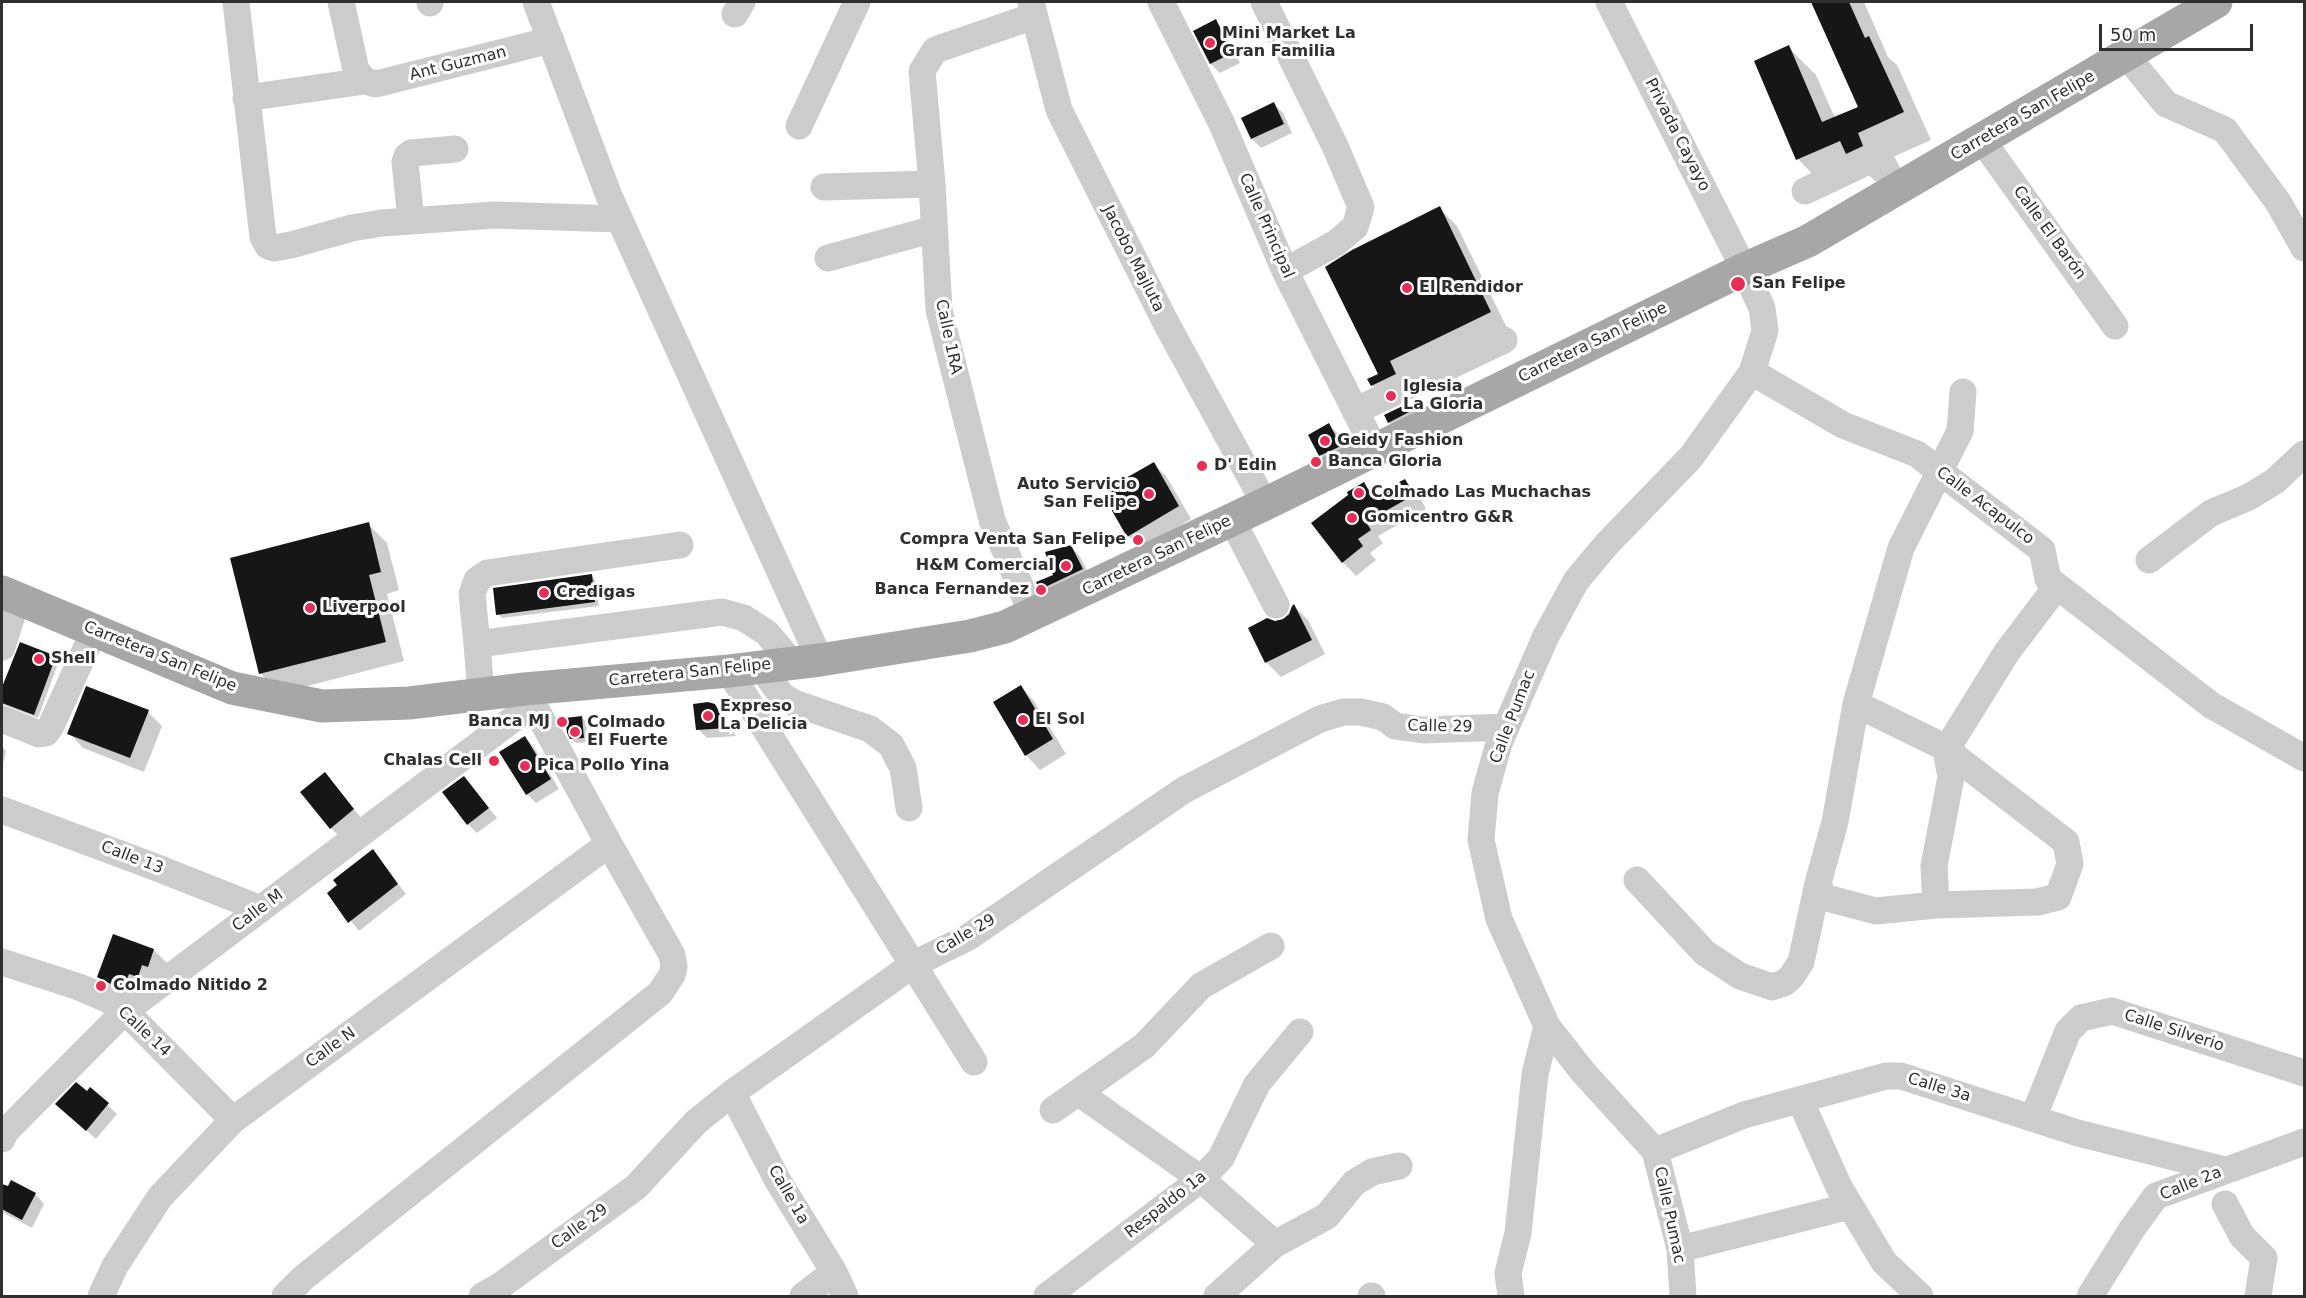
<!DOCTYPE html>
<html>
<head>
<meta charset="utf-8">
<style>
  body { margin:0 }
  #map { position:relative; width:2306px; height:1298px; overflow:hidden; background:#fff; font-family:"DejaVu Sans",sans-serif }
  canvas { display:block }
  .frame { position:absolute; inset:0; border:3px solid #2f2f2f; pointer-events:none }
  .scale { position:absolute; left:2099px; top:24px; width:154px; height:27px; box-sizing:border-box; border:3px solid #2f2f2f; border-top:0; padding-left:8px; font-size:18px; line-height:21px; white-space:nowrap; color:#2f2f2f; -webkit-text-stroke:4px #fff; paint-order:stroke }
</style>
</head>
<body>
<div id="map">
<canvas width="2306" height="1298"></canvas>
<div class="frame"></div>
<div class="scale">50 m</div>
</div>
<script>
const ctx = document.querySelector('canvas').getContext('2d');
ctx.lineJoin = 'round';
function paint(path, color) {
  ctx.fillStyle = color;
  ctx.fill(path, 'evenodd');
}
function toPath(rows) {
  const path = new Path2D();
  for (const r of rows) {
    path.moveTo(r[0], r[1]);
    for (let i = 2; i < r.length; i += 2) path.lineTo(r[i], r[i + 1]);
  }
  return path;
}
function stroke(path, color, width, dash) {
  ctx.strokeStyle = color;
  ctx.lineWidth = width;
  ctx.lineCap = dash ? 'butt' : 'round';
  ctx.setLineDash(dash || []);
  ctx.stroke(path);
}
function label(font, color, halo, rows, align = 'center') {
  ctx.font = font + ' "DejaVu Sans",sans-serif';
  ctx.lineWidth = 6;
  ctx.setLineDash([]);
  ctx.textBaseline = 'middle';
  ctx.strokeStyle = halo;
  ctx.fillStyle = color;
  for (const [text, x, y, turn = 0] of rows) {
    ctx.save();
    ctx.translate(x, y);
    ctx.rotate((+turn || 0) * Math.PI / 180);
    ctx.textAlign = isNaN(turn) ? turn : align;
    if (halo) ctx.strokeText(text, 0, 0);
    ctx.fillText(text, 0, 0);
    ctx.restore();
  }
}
const shadow = toPath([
  [1813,2,1864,2,1888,57,1897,65,1931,140,1884,161,1890,174,1875,181,1864,170,1825,187,1798,159,1788,47,1816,75,1835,118,1860,107],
  [1215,21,1224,30,1240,63,1220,73,1211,64,1195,31],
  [1274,104,1283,113,1292,133,1261,148,1252,139,1243,119],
  [1439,208,1457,226,1508,330,1390,403,1372,385,1380,374],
  [1409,404,1418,414,1398,431,1389,422],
  [1329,425,1338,434,1350,455,1330,465,1321,456,1310,436],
  [1153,464,1166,476,1191,519,1141,549,1128,536],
  [1405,480,1418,494,1426,509,1378,536,1383,543,1370,553,1376,560,1356,576,1343,562,1350,495,1363,484,1376,496],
  [368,524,387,543,399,590,387,594,404,661,280,693,261,674],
  [1070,547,1079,555,1091,578,1049,597,1040,589,1055,576],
  [591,575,595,580,599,606,502,618,498,614],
  [1294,606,1308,620,1325,654,1281,677,1266,662,1250,629,1283,621,1290,615],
  [21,644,55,657,59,661,38,718,2,704,2,691],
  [1020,686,1034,701,1066,754,1040,770,1026,755,995,702],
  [714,706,719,711,717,711,730,735,733,733,722,713,736,736,707,738,698,729],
  [148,712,162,726,144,772,83,748,69,733],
  [582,717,586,722,588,742,576,743,571,738],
  [525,738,534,747,559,789,536,803,527,794],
  [2,747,6,751,2,769],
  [325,774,362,819,340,837,331,828],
  [464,778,497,818,477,833,468,824],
  [373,851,406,894,359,931,329,893],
  [154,950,168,964,131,1000,113,991,99,977],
  [90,1089,117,1114,96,1139,57,1104,87,1093],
  [2,1186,35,1194,44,1204,32,1228,2,1212]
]);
const building = toPath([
  [1811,2,1849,2,1865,38,1869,36,1904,112,1858,133,1863,146,1846,154,1840,141,1796,160,1754,61,1789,45,1822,122,1858,107],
  [1216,19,1232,53,1210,64,1193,31],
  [1274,102,1284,124,1251,139,1241,118],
  [1440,206,1491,312,1390,361,1396,374,1371,386,1367,379,1378,374,1325,267,1352,250],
  [1409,403,1413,410,1388,423,1384,415],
  [1329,423,1341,446,1319,456,1308,435],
  [1154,462,1179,506,1127,537,1103,495,1121,484,1119,482],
  [1405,479,1414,495,1366,522,1371,530,1358,539,1363,546,1342,563,1311,523,1348,495,1347,492,1364,482,1372,496],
  [369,522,381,572,369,575,386,642,259,674,230,558],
  [1071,545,1083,569,1039,590,1036,582,1053,575,1045,552],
  [592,574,595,602,496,615,493,588],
  [1294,604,1312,640,1265,663,1248,628,1267,618,1275,621,1283,619,1289,614,1292,606],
  [20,642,56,656,34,715,2,703,2,687],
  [1021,685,1053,739,1025,756,993,702],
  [86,686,149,710,130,758,67,734],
  [708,702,715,704,728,728,696,730,693,704],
  [582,716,584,738,570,739,567,733,565,718],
  [525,736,551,779,526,795,499,752],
  [325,772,354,809,330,829,300,792],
  [464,776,489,808,467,825,442,792],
  [373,849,398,884,348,923,327,893,337,885,333,880],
  [113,934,154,949,148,967,142,965,138,977,129,974,124,986,118,984,117,987,97,977],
  [76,1082,87,1091,90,1087,109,1103,86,1131,55,1104],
  [11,1180,36,1193,22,1220,2,1209,2,1184,8,1186]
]);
const minor = toPath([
  [236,2,263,237,268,246,274,248,291,245,352,228,382,223,495,215,619,219],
  [341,2,356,70,365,81],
  [430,2,430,3],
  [536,2,609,196,820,660],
  [1031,2,1059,110,1166,323,1265,504],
  [1161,2,1221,122,1285,271,1375,450],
  [1264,2,1335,146,1361,207,1355,227,1336,243,1285,271],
  [1609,2,1744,269,1762,308,1765,331,1752,372,1691,457,1606,545,1576,581,1546,636,1499,743,1485,793,1481,840,1499,919,1547,1026,1583,1072,1655,1151,1680,1249,1683,1296],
  [735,14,742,2],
  [2126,55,2166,104,2225,130,2278,202,2304,248],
  [246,98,365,81,376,84,551,40],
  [799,126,857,2],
  [1982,140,2115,326],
  [824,187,932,184],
  [1805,191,1879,156,1896,190],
  [411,221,405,162,407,156,411,153,455,149],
  [828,258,934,229],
  [1752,372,1843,425,1917,454,2042,550,2048,579,2211,705,2304,758],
  [1355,411,1504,340],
  [1232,520,1276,605],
  [2149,560,2211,513,2249,497,2275,481,2304,454],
  [1033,616,992,520,939,310,932,184,922,71,935,50,1034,16],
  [477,644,472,594,477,580,487,573,680,545],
  [2,647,17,599],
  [761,667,782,696,794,703,870,729,891,745,903,768,909,808],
  [729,671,974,1062],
  [481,695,477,644,722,612,744,618,767,633,792,663],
  [1856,704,1835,822,1818,883,1823,897,1876,911,1936,905,2037,902,2058,897,2070,864,2066,842,1940,745,1856,704,1901,548,1960,431,1963,392],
  [2,719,39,734,46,733,51,726,94,631],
  [2,810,155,867,261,909],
  [1637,880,1705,953,1740,976,1772,987,1784,983,1791,977,1801,962,1818,883],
  [1936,905,1934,866,1951,777,1946,750,2007,652,2057,586],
  [2,962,79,987,107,999,125,1011,233,1120],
  [732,1093,778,1181,834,1272,845,1296],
  [1079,1093,1201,1179,1275,1244],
  [1800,1100,1839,1187,1884,1262,1920,1296],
  [1053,1110,1144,1046,1201,986,1271,946],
  [2033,1118,2068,1031,2081,1018,2112,1011,2304,1073],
  [2,1139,6,1131,125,1011,533,704],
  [1655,1151,1744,1115,1886,1076,1901,1076,2078,1133,2225,1170],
  [2225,1204,2242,1236,2264,1258,2258,1296],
  [1680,1249,1850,1206],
  [101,1296,115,1266,160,1197,233,1120,609,844],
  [285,1296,303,1278,660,993,672,975,674,967,672,955,609,844,525,689],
  [482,1296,500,1286,636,1187,696,1122,732,1093,914,964,967,938,1184,790,1320,719,1343,712,1361,712,1383,717,1395,726,1423,730,1506,727],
  [803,1296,834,1272],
  [1047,1296,1201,1179,1221,1158,1257,1084,1300,1032],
  [1217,1296,1275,1244,1327,1216,1354,1183,1372,1172,1399,1166],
  [1371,1296,1372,1296],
  [1511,1296,1508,1273,1518,1233,1535,1074,1547,1026],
  [2090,1296,2132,1229,2156,1196,2304,1142]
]);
const major = toPath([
  [2,592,232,688,322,706,409,703,525,689,729,671,820,660,970,636,1005,627,1265,504,1744,269,1808,241,2216,2]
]);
const markers = [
  [1210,43,6,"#e92d55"],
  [1738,284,8,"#e92d55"],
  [1407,288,6,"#e92d55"],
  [1391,396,6,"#e92d55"],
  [1325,441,6,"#e92d55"],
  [1316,462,6,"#e92d55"],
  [1202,466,6,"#e92d55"],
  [1359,493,6,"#e92d55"],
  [1149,494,6,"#e92d55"],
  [1352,518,6,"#e92d55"],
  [1138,540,6,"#e92d55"],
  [1066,566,6,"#e92d55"],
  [1041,590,6,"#e92d55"],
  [544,593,6,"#e92d55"],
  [310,608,6,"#e92d55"],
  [39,659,6,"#e92d55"],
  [708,716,6,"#e92d55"],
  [1023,720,6,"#e92d55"],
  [562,722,6,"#e92d55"],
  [575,732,6,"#e92d55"],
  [494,761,6,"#e92d55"],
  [525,766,6,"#e92d55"],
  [101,986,6,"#e92d55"]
];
const poiNames = [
  ["Mini Market La",1222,34],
  ["Gran Familia",1222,52],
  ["San Felipe",1752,284],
  ["El Rendidor",1419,288],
  ["Iglesia",1403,387],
  ["La Gloria",1403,405],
  ["Geidy Fashion",1337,441],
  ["Banca Gloria",1328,462],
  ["D' Edin",1214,466],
  ["Auto Servicio",1137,485,"right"],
  ["San Felipe",1137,503,"right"],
  ["Colmado Las Muchachas",1371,493],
  ["Gomicentro G&R",1364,518],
  ["Compra Venta San Felipe",1126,540,"right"],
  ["H&M Comercial",1054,566,"right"],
  ["Banca Fernandez",1029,590,"right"],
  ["Credigas",556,593],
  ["Liverpool",322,608],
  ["Shell",51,659],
  ["Expreso",720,707],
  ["La Delicia",720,725],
  ["El Sol",1035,720],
  ["Banca MJ",550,722,"right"],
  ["Colmado",587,723],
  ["El Fuerte",587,741],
  ["Chalas Cell",482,761,"right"],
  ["Pica Pollo Yina",537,766],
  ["Colmado Nitido 2",113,986]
];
const streetNames = [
  ["Ant Guzman",458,64,-14],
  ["Carretera San Felipe",2023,116,-30],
  ["Privada Cayayo",1677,135,63],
  ["Calle Principal",1266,226,66],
  ["Calle El Barón",2049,233,54],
  ["Jacobo Majluta",1133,259,63],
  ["Calle 1RA",948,337,78],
  ["Carretera San Felipe",1593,343,-26],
  ["Calle Acapulco",1985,506,37],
  ["Carretera San Felipe",1157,556,-26],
  ["Carretera San Felipe",160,657,22],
  ["Carretera San Felipe",690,673,-6],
  ["Calle Pumac",1513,717,-69],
  ["Calle 29",1440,727,1],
  ["Calle 13",132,858,21],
  ["Calle M",258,911,-37],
  ["Calle 29",966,935,-30],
  ["Calle Silverio",2174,1031,18],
  ["Calle 14",144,1032,43],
  ["Calle N",331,1048,-36],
  ["Calle 3a",1939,1088,17],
  ["Calle 2a",2191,1184,-22],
  ["Calle 1a",788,1195,60],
  ["Respaldo 1a",1166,1205,-38],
  ["Calle Pumac",1669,1215,78],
  ["Calle 29",580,1227,-36]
];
paint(shadow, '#0003');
paint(building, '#161616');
stroke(minor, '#ccc', 27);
stroke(major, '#a7a7a7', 33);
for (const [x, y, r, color] of markers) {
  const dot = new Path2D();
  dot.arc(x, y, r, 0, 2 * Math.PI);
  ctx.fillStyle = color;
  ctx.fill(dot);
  stroke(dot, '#fff', 2);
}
label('bold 16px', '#2f2f2f', '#fff', poiNames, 'left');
label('16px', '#2f2f2f', '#fff', streetNames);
</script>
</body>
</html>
